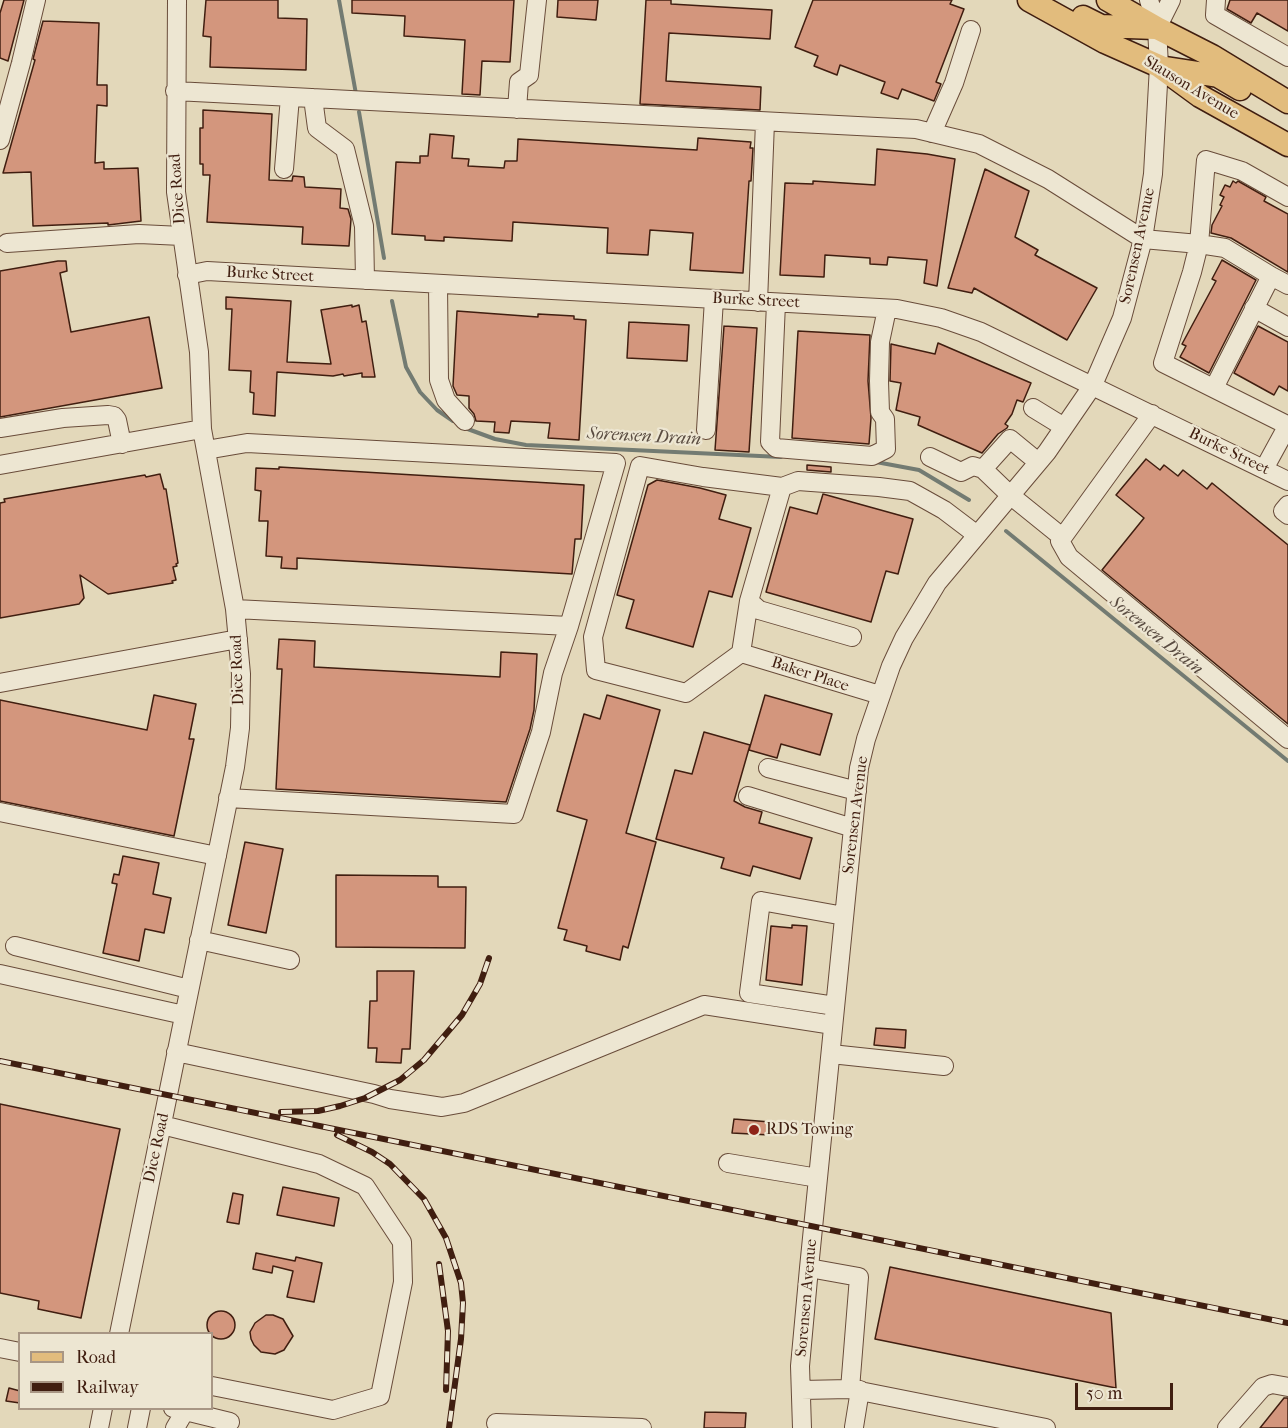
<!DOCTYPE html>
<html>
<head>
<meta charset="utf-8">
<style>
  body { margin:0 }
  #map { position:relative; width:1288px; height:1428px; overflow:hidden; background:#e3d8ba; font-family:"IM FELL French Canon",serif }
  canvas { display:block }
  .legend { position:absolute; left:18px; top:1332px; width:195px; height:78px; box-sizing:border-box; background:#ede6d2; border:2px solid #a89684; margin:0; padding:8px 10px; list-style:none; font-size:18px; color:#401e10 }
  .legend li { display:flex; align-items:center; gap:12px; height:30px }
  .legend b { width:30px; border:2px solid #a89684 }
  .scale { position:absolute; left:1075px; top:1383px; width:98px; height:27px; box-sizing:border-box; border:3px solid #401e10; border-top:0; padding-left:8px; font-size:18px; line-height:21px; white-space:nowrap; color:#401e10; -webkit-text-stroke:4px #ede6d2; paint-order:stroke }
</style>
</head>
<body>
<div id="map">
<canvas width="1288" height="1428"></canvas>
<ul class="legend">
<li><b style="height:8px;background:#e2bc7d"></b>Road</li>
<li><b style="height:8px;background:#401e10"></b>Railway</li>
</ul>
<div class="scale">50 m</div>
</div>
<script>
const ctx = document.querySelector('canvas').getContext('2d');
ctx.lineJoin = 'round';
function toPath(rows) {
  const path = new Path2D();
  for (const r of rows) {
    if (r.length === 3) {
      path.moveTo(r[0] + r[2], r[1]);
      path.arc(r[0], r[1], r[2], 0, 2 * Math.PI);
      continue;
    }
    path.moveTo(r[0], r[1]);
    for (let i = 2; i < r.length; i += 2) path.lineTo(r[i], r[i + 1]);
  }
  return path;
}
function stroke(path, color, width, dash) {
  ctx.strokeStyle = color;
  ctx.lineWidth = width;
  ctx.lineCap = dash ? 'butt' : 'round';
  ctx.setLineDash(dash || []);
  ctx.stroke(path);
}
function paint(path, color) {
  ctx.fillStyle = color;
  ctx.fill(path, 'evenodd');
}
function label(font, color, halo, rows, align = 'center') {
  ctx.font = font + ' "IM FELL French Canon",serif';
  ctx.lineWidth = 4.5;
  ctx.setLineDash([]);
  ctx.textBaseline = 'middle';
  ctx.strokeStyle = halo;
  ctx.fillStyle = color;
  for (const [text, x, y, turn = 0] of rows) {
    ctx.save();
    ctx.translate(x, y);
    ctx.rotate((+turn || 0) * Math.PI / 180);
    ctx.textAlign = isNaN(turn) ? turn : align;
    if (halo) ctx.strokeText(text, 0, 0);
    ctx.fillText(text, 0, 0);
    ctx.restore();
  }
}
const stream = toPath([
  [339,0,356,94],
  [359,112,384,258],
  [392,301,406,367,420,392,437,410,453,421],
  [465,428,495,439,526,445,781,457],
  [876,462,919,470,969,500],
  [1006,531,1288,761]
]);
const building = toPath([
  [4,0,24,0,8,61,0,58,0,13,4,0],
  [206,0,278,0,278,18,307,19,306,70,210,67,211,37,203,36,206,0],
  [352,0,514,0,510,62,482,61,480,95,462,94,465,40,404,36,405,16,352,13,352,0],
  [558,0,598,0,596,20,557,17,558,0],
  [646,0,671,0,671,4,772,10,770,39,669,33,666,81,761,87,760,110,640,104,646,0],
  [813,0,952,0,950,4,964,9,936,82,941,84,934,101,902,89,898,99,881,93,885,82,840,65,837,75,814,66,818,56,795,47,813,0],
  [1230,0,1288,0,1288,31,1257,13,1251,23,1227,9,1230,0],
  [43,21,99,23,97,85,107,85,107,106,97,105,95,163,104,162,104,169,138,168,141,221,108,225,108,223,33,226,31,172,3,173,35,60,33,59,43,21],
  [203,110,272,114,269,180,292,181,293,176,304,177,305,187,341,189,340,208,348,209,351,219,349,246,302,244,303,227,207,222,210,175,203,175,203,164,200,164,200,128,203,128,203,110],
  [430,134,454,136,452,158,469,159,468,166,504,168,505,161,517,161,518,139,697,150,698,138,751,142,750,148,753,148,751,181,749,181,743,273,690,270,693,233,650,230,648,255,607,253,608,228,513,222,512,241,444,237,444,241,425,240,425,236,392,234,396,162,420,163,420,156,428,156,430,134],
  [877,149,927,154,955,159,937,286,924,283,927,260,888,257,887,265,870,264,870,258,825,255,824,277,780,275,785,183,813,184,813,181,875,185,877,149],
  [985,169,1029,191,1015,237,1038,250,1035,255,1097,288,1067,340,974,288,972,293,948,288,985,169],
  [1233,181,1236,183,1238,181,1266,197,1264,201,1288,214,1288,272,1231,238,1211,233,1212,225,1222,206,1220,205,1224,197,1220,195,1225,185,1230,187,1233,181],
  [1222,260,1256,280,1209,373,1180,357,1186,346,1182,344,1216,281,1212,279,1222,260],
  [58,261,66,261,67,271,60,273,71,332,149,317,162,388,0,417,0,271,58,261],
  [226,297,291,301,287,362,331,364,321,310,352,305,352,307,359,305,362,322,366,321,375,377,362,377,362,373,344,376,343,374,333,376,277,372,275,416,253,414,254,393,250,392,251,371,229,370,232,309,226,309,226,297],
  [457,311,538,317,538,314,574,316,574,319,586,320,579,440,548,438,550,423,511,421,509,433,494,432,495,422,476,421,474,414,469,408,469,396,457,395,453,386,457,311],
  [629,322,689,325,687,361,627,358,629,322],
  [724,326,757,328,749,452,715,450,724,326],
  [1258,326,1288,342,1288,391,1279,386,1274,395,1234,373,1258,326],
  [798,331,870,335,868,381,871,418,869,444,792,438,798,331],
  [938,343,1031,383,1023,402,1017,400,1012,414,1005,424,1008,426,1007,428,998,434,982,453,918,425,920,417,896,410,901,383,890,381,891,344,935,354,938,343],
  [1146,459,1160,470,1164,465,1178,476,1183,470,1207,489,1212,483,1288,545,1288,724,1102,570,1144,518,1116,495,1146,459],
  [807,465,831,467,831,472,807,470,807,465],
  [279,467,584,485,581,539,575,539,572,574,297,558,297,569,281,568,282,557,266,556,268,521,259,521,261,491,255,490,256,468,279,469,279,467],
  [160,474,164,489,166,489,178,563,176,564,177,566,173,567,176,580,172,581,173,583,108,594,80,575,84,598,79,604,0,618,0,503,5,502,4,499,145,475,146,477,160,474],
  [657,480,700,488,726,495,719,519,751,528,732,597,709,591,693,647,626,628,634,600,617,595,648,485,657,480],
  [823,494,913,519,898,574,886,571,871,622,766,592,790,507,817,514,823,494],
  [279,639,315,641,314,667,500,677,501,652,537,654,534,710,530,729,506,802,276,789,282,669,277,669,279,639],
  [154,695,196,704,189,739,194,739,174,836,0,801,0,700,147,730,154,695],
  [607,695,660,710,626,833,656,842,628,948,623,946,620,960,586,951,587,946,564,940,567,930,558,928,587,820,557,811,584,714,600,719,607,695],
  [765,695,832,714,820,755,781,744,777,758,749,750,765,695],
  [704,732,750,745,734,801,745,807,762,812,759,823,812,838,800,879,753,866,750,876,721,868,724,858,656,839,675,770,692,774,704,732],
  [245,842,283,849,266,933,228,925,245,842],
  [123,856,159,863,153,894,171,898,164,933,145,929,139,961,103,953,117,884,112,883,114,874,119,875,123,856],
  [336,875,438,876,438,887,466,887,465,948,336,947,336,875],
  [792,925,807,926,802,985,766,980,771,926,792,928,792,925],
  [377,971,414,971,410,1049,402,1049,401,1063,376,1062,377,1048,368,1048,370,1001,377,1001,377,971],
  [876,1028,906,1030,905,1048,874,1045,876,1028],
  [0,1104,120,1129,81,1318,38,1309,39,1301,0,1293,0,1104],
  [734,1119,770,1122,770,1135,732,1133,734,1119],
  [283,1187,339,1198,334,1226,277,1215,283,1187],
  [233,1193,243,1195,239,1224,227,1222,233,1193],
  [256,1253,295,1261,296,1257,322,1263,314,1302,287,1297,293,1271,273,1266,272,1273,253,1269,256,1253],
  [890,1267,1111,1313,1116,1388,875,1339,890,1267],
  [221,1325,14],
  [266,1315,273,1315,283,1319,293,1336,284,1350,275,1354,261,1352,254,1345,251,1339,250,1332,255,1323,266,1315],
  [9,1388,20,1391,20,1403,6,1401,9,1388],
  [1284,1398,1288,1398,1288,1428,1260,1428,1284,1398],
  [705,1412,746,1413,745,1428,704,1428,705,1412]
]);
const minor = toPath([
  [1216,0,1215,15,1288,57],
  [1157,28,1171,0],
  [175,91,916,129,979,144,1048,179,1143,239,1199,244,1192,272,1163,363,1287,425],
  [313,98,317,128,345,149,364,226,365,280],
  [517,109,519,82,529,75,537,0],
  [932,133,954,83,971,30],
  [0,140,21,63,36,0],
  [284,169,290,97],
  [7,243,139,234,182,236],
  [187,275,207,271,897,309,941,318,981,332,1288,481],
  [1271,276,1225,248,1199,244,1206,160,1242,171,1288,197],
  [438,284,439,380,446,400,465,421],
  [758,302,765,122],
  [776,303,770,442,776,448,872,456,886,449,885,419,880,412,879,381,880,342,887,309],
  [1254,308,1288,327],
  [1214,388,1271,276,1288,285],
  [1033,408,1064,427],
  [1152,414,1060,541,1069,557,1288,739],
  [0,428,63,418,108,415,114,416,117,420,122,444],
  [706,430,714,299],
  [206,450,247,443,616,463,569,626,553,673,541,732,514,814,228,798],
  [930,457,961,472,973,466,983,469,1010,495,1062,537],
  [0,465,202,429],
  [983,469,1010,439,1038,462],
  [1264,469,1288,425],
  [782,487,703,477,640,466,593,637,596,670,686,693,741,653,749,601,782,487,798,481,879,487,910,491,944,510,977,535],
  [1288,505,1283,511,1288,515],
  [749,601,759,610,852,637],
  [235,609,569,626],
  [741,653,880,695],
  [0,683,238,639],
  [768,768,857,791],
  [748,796,853,828],
  [0,812,217,856],
  [199,940,290,960],
  [15,946,189,989],
  [0,974,184,1015],
  [835,1006,749,993,761,901,844,916],
  [176,1052,374,1094,390,1099,442,1107,464,1103,704,1005,833,1025],
  [831,1054,944,1066],
  [162,1125,319,1164,365,1186,402,1242,403,1282,380,1396,333,1410,212,1386],
  [728,1163,818,1178],
  [809,1268,859,1277,850,1389],
  [119,1334,235,767,240,728,241,674,235,609,202,429,199,352,176,192,177,0],
  [0,1348,20,1352],
  [801,1390,850,1389,1046,1428],
  [173,1408,230,1422,225,1428],
  [496,1423,642,1428],
  [854,1427,860,1390],
  [99,1428,103,1408],
  [137,1428,141,1408],
  [175,1428,185,1411],
  [802,1428,800,1366,809,1268,859,768,866,739,891,666,904,638,937,583,1047,452,1093,385,1122,318,1143,239,1153,174,1159,66,1157,28,1149,0],
  [1227,1428,1263,1387,1272,1384,1288,1387]
]);
const major = toPath([
  [1029,0,1105,42,1159,66,1200,96,1288,145],
  [1108,0,1157,28,1212,56,1288,102],
  [1083,17,1101,26,1155,28],
  [1166,68,1218,76,1240,89]
]);
const rail = toPath([
  [0,1061,1288,1323],
  [281,1112,318,1111,340,1106,365,1098,400,1080,424,1060,462,1015,480,984,489,958],
  [337,1135,372,1152,390,1164,424,1199,446,1238,461,1283,463,1303,461,1339,449,1428],
  [439,1264,448,1331,446,1390]
]);
const markers = [
  [754,1130,6,"#8f2418"]
];
const streetNames = [
  ["Slauson Avenue",1191,88,31],
  ["Dice Road",178,189,-94],
  ["Sorensen Avenue",1138,246,-78],
  ["Burke Street",270,275,3],
  ["Burke Street",756,301,3],
  ["Burke Street",1229,452,26],
  ["Dice Road",238,670,-92],
  ["Baker Place",810,675,18],
  ["Sorensen Avenue",856,815,-83],
  ["Dice Road",157,1148,-78],
  ["Sorensen Avenue",807,1298,-85]
];
const poiNames = [
  ["RDS Towing",766,1130]
];
const waterNames = [
  ["Sorensen Drain",644,437,3],
  ["Sorensen Drain",1156,636,39]
];
stroke(stream, '#737b72', 4);
paint(building, '#d3967d');
stroke(building, '#401e10', 1.5);
stroke(minor, '#694c3a', 20);
stroke(major, '#401e10', 25);
stroke(minor, '#ede6d2', 18);
stroke(major, '#e2bc7d', 22);
stroke(rail, '#401e10', 6);
stroke(rail, '#ede6d2', 4, [11]);
for (const [x, y, r, color] of markers) {
  const dot = new Path2D();
  dot.arc(x, y, r, 0, 2 * Math.PI);
  ctx.fillStyle = color;
  ctx.fill(dot);
  stroke(dot, '#ede6d2', 2);
}
label('16px', '#401e10', '#ede6d2', streetNames);
label('16px', '#401e10', '#ede6d2', poiNames, 'left');
label('italic 18px', '#5a4c41', '#ede6d2', waterNames);
</script>
</body>
</html>
